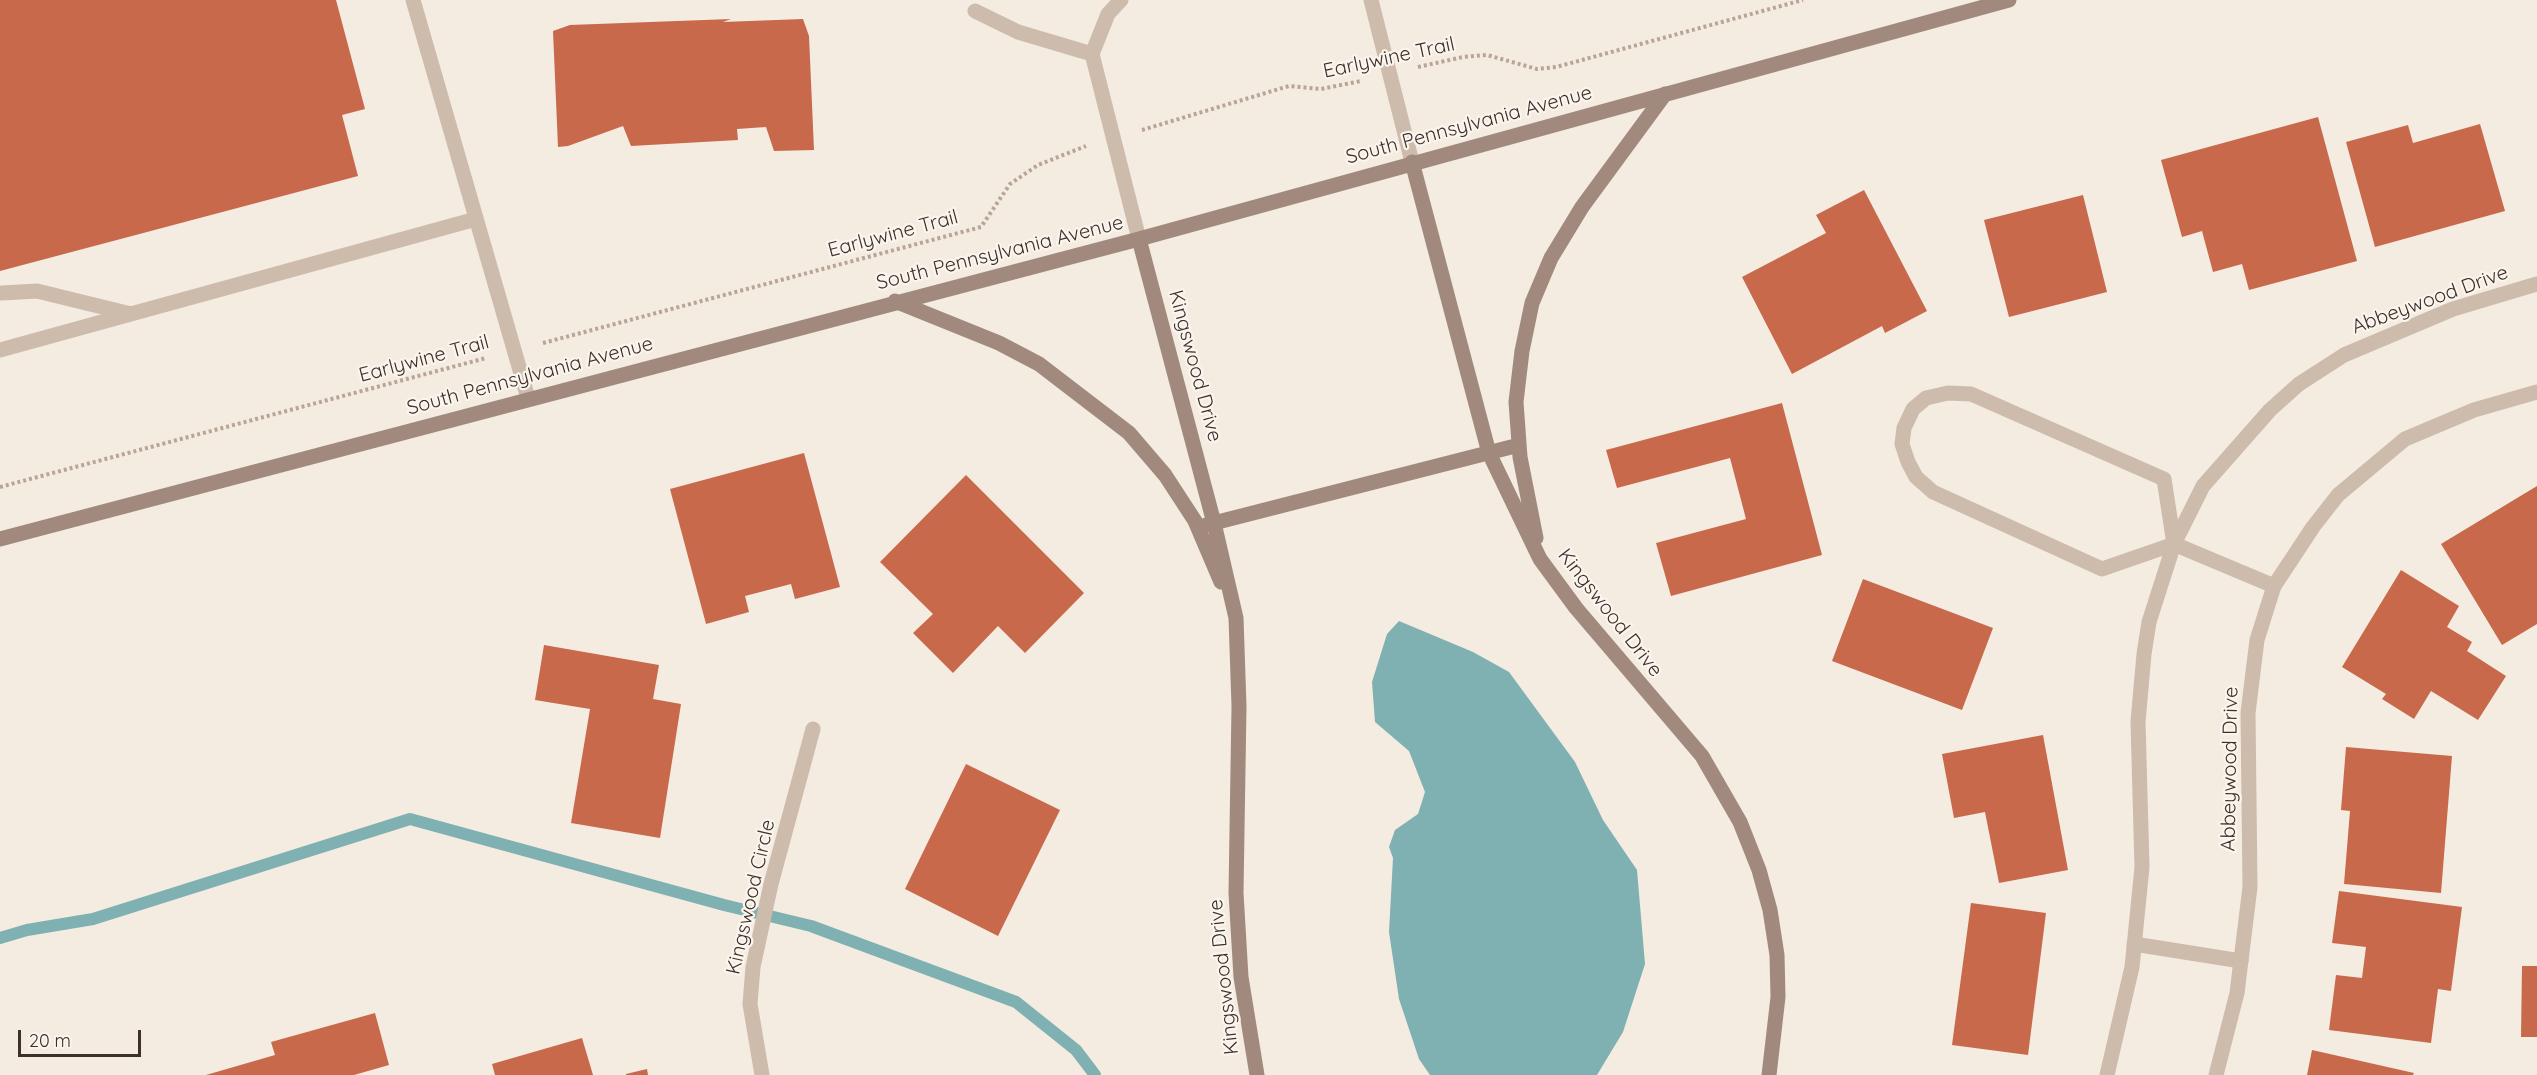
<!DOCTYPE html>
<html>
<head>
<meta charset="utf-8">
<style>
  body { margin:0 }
  #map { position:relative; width:2537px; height:1075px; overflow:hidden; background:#f4ebe1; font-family:Quicksand,sans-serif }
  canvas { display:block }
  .scale { position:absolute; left:18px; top:1030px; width:123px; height:27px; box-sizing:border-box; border:3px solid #3b302b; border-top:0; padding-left:8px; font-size:18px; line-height:21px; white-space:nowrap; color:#3b302b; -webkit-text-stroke:4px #fbf5ee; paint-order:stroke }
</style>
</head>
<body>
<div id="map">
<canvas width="2537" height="1075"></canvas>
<div class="scale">20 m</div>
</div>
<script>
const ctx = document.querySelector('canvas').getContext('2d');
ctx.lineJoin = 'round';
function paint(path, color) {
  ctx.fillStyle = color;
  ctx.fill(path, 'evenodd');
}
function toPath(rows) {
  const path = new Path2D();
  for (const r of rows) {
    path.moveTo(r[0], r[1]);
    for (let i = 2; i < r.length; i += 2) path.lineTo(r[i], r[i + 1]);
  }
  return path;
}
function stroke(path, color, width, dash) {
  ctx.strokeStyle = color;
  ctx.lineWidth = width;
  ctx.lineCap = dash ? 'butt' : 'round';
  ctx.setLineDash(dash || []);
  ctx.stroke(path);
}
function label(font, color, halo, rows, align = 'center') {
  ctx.font = font + ' Quicksand,sans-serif';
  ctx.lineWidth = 4.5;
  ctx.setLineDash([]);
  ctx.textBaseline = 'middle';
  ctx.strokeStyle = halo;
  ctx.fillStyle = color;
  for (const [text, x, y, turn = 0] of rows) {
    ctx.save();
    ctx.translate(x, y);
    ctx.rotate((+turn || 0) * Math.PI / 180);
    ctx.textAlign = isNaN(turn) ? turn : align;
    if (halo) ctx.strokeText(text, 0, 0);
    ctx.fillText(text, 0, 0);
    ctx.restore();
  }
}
const water = toPath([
  [1399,621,1473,652,1509,672,1575,762,1603,820,1637,870,1645,964,1623,1032,1597,1075,1430,1075,1419,1059,1399,999,1389,932,1393,858,1389,847,1395,830,1418,814,1425,792,1409,751,1375,722,1372,682,1387,634]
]);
const stream = toPath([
  [0,938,27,930,93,919,410,819,724,905,811,926,1016,1002,1076,1050,1095,1075]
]);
const building = toPath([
  [0,0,336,0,365,109,342,115,358,176,0,271],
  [731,19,723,22,803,19,809,36,814,150,774,151,766,127,737,129,738,140,631,146,623,126,568,146,558,147,553,31,570,25],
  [2318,117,2357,261,2249,290,2242,264,2213,272,2202,231,2182,237,2161,160],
  [2480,124,2505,211,2375,247,2346,142,2408,125,2413,143],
  [1864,190,1927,311,1885,333,1882,326,1792,374,1742,277,1826,233,1816,215],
  [2083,195,2107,292,2009,317,1984,220],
  [1782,403,1822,555,1671,596,1656,543,1746,519,1730,458,1617,488,1606,450],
  [804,453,840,587,795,599,791,584,745,596,749,612,706,624,670,489],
  [966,475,1084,593,1025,653,998,626,953,673,913,633,933,614,880,562],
  [2537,486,2537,624,2502,645,2441,544],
  [2401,570,2459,606,2447,627,2472,642,2467,651,2506,676,2478,720,2431,691,2414,719,2382,699,2386,694,2342,667],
  [1863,579,1993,628,1962,710,1832,661],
  [544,645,659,665,653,699,681,704,660,838,571,823,590,709,535,700],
  [2043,735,2068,870,1999,883,1985,812,1954,818,1942,754],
  [2346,747,2452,756,2441,893,2344,884,2350,811,2341,810],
  [966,764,1060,810,998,936,905,889],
  [2339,891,2462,907,2451,991,2438,989,2431,1043,2329,1030,2336,975,2362,978,2366,947,2332,943],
  [1971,903,2046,913,2028,1055,1952,1045],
  [2522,966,2537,966,2537,1037,2521,1037],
  [375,1013,389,1065,354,1075,206,1075,275,1055,271,1042],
  [582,1038,593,1075,495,1075,492,1064],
  [2312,1050,2414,1073,2413,1075,2307,1075],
  [647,1069,648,1075,626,1075,626,1074]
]);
const path = toPath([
  [1418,67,1463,57,1487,55,1537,69,1556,67,1803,0],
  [1142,130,1289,86,1321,89,1361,81],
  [543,343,981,227,1010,184,1038,165,1086,146],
  [0,487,486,358]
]);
const lane = toPath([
  [413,0,528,398],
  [1121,0,1108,14,1092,54,1139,239],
  [1371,0,1412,162],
  [975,11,1018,32,1092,54],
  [2,293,37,291,131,314],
  [0,350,476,219],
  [2174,544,2274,586],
  [2134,944,2241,961]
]);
const street = toPath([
  [1948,393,1971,394,2164,479,2174,544,2102,569,1933,492,1916,477,1908,462,1902,444,1904,428,1913,409,1926,398,1948,393],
  [762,1075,750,1004,753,967,771,884,813,729],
  [2107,1075,2132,967,2142,867,2138,722,2144,654,2149,622,2174,544,2203,486,2270,410,2299,384,2344,355,2453,309,2537,284],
  [2216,1075,2237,993,2250,887,2248,713,2257,640,2274,586,2313,527,2338,495,2405,439,2474,410,2537,392]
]);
const secondary = toPath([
  [1412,162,1489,453,1540,559,1576,608,1702,756,1740,822,1759,870,1770,910,1777,955,1778,997,1769,1075],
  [1139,239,1214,523,1236,618,1239,706,1236,893,1241,977,1257,1075],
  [895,301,999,343,1039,364,1129,433,1165,475,1195,521,1221,582],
  [1206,525,1519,445],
  [1536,538,1520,457,1516,402,1522,351,1532,303,1551,258,1582,207,1665,94],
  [0,539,1139,239,2009,0]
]);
const streetNames = [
  ["Earlywine Trail",1389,58,-12],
  ["South Pennsylvania Avenue",1469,125,-15],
  ["Earlywine Trail",893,234,-15],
  ["South Pennsylvania Avenue",1000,253,-14],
  ["Abbeywood Drive",2430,300,-20],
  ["Earlywine Trail",424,359,-15],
  ["Kingswood Drive",1195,366,75],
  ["South Pennsylvania Avenue",530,376,-15],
  ["Kingswood Drive",1610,613,52],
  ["Abbeywood Drive",2230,769,-89],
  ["Kingswood Circle",751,897,-77],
  ["Kingswood Drive",1224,977,-96]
];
paint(water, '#7fb0b2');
stroke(stream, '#7fb0b2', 12);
paint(building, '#c8694b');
stroke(path, '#b9a596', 4, [3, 3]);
stroke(lane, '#cdbbac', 15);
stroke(street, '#cdbbac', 15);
stroke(secondary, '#a18a7d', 15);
label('20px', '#3b302b', '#fbf5ee', streetNames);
</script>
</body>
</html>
